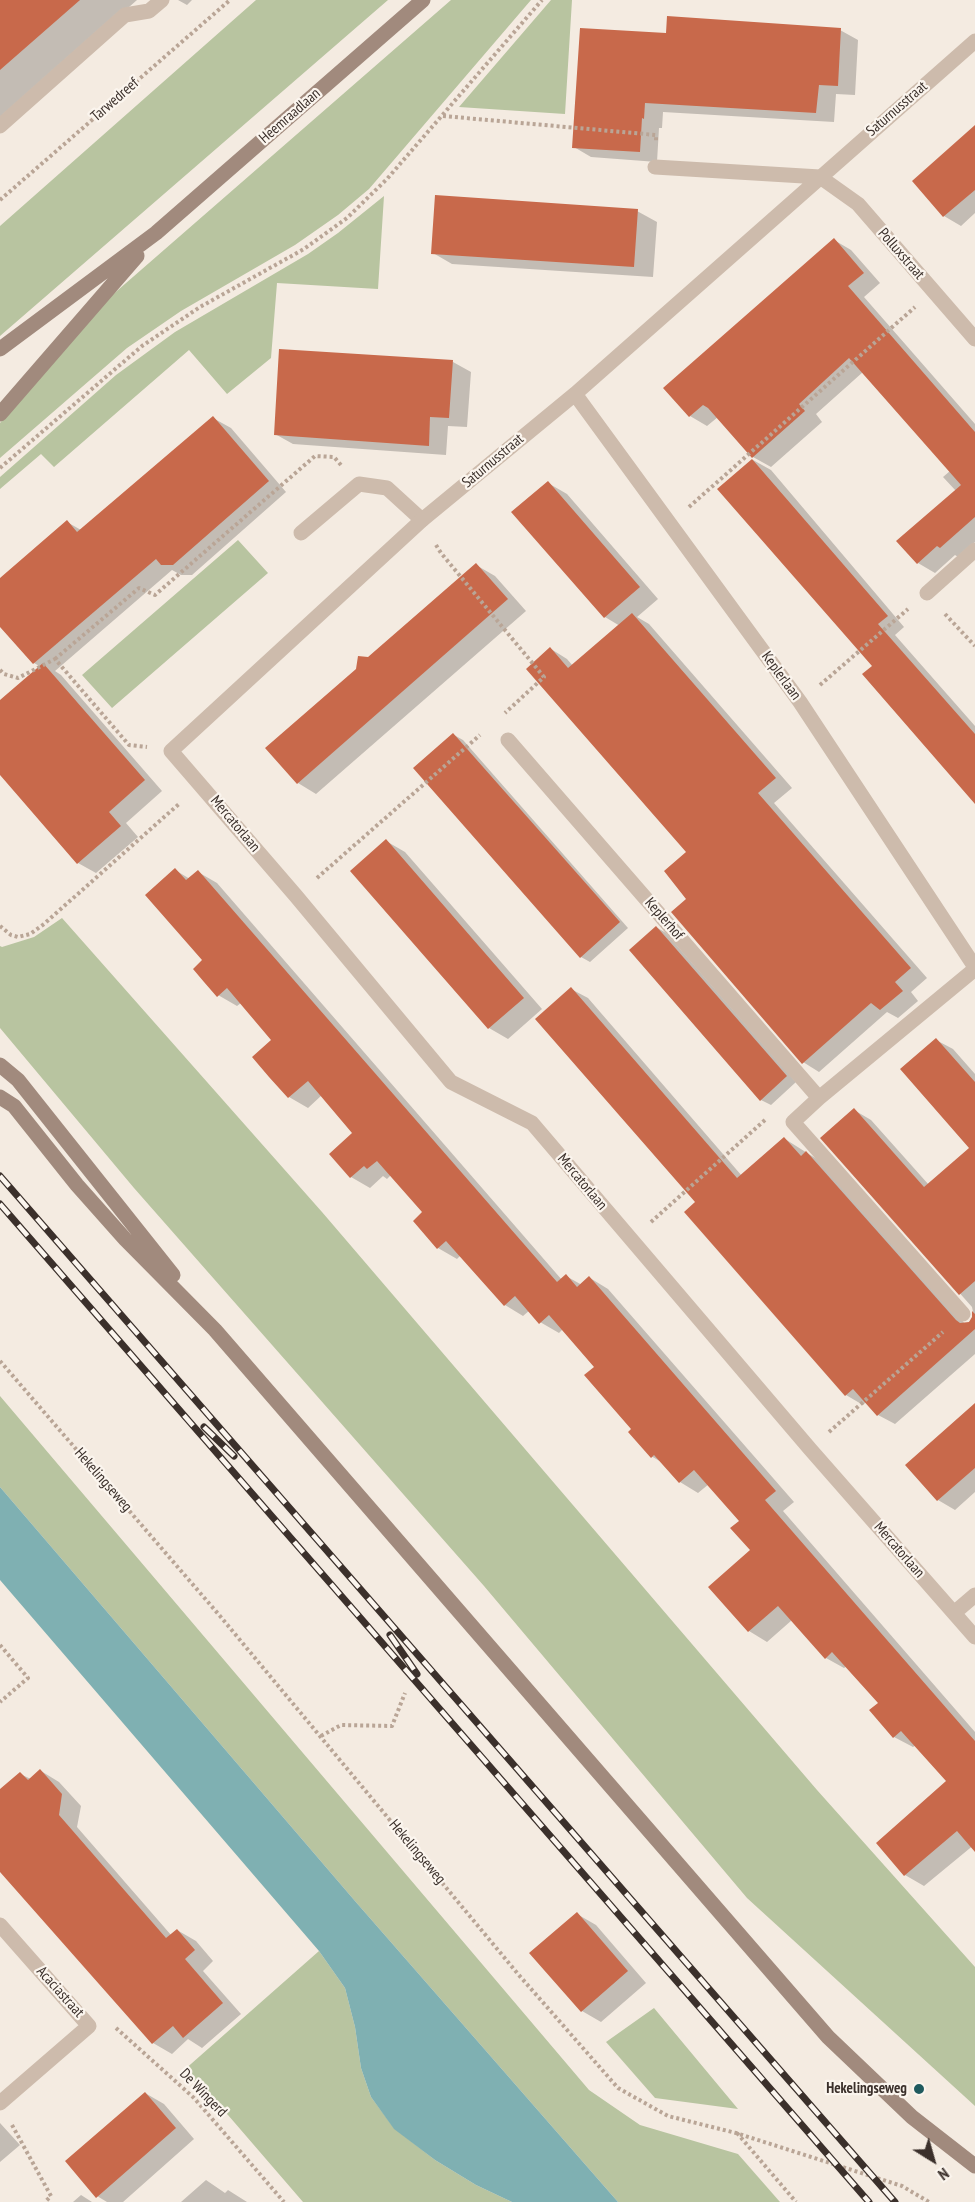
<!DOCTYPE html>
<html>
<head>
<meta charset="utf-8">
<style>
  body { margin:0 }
  #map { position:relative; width:975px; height:2202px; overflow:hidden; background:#f4ebe1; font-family:"PT Sans Narrow",sans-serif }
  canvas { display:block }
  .north { position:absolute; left:903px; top:2130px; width:60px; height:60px; -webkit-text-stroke:4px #fbf5ee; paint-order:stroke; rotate:143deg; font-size:16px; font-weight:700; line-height:24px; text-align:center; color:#3b302b }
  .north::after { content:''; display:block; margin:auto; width:21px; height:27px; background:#3b302b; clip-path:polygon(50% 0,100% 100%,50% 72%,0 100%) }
</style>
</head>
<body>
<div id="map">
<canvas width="975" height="2202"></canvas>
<div class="north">N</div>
</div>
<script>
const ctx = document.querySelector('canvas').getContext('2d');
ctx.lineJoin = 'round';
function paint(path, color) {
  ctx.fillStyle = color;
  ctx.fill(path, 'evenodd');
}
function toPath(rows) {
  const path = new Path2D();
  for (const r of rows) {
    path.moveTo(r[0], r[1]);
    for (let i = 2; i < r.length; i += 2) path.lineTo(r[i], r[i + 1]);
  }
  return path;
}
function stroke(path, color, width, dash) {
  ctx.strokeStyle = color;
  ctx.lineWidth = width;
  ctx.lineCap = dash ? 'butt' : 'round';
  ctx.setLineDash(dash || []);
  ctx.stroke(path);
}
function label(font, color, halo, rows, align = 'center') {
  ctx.font = font + ' "PT Sans Narrow",sans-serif';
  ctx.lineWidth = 4.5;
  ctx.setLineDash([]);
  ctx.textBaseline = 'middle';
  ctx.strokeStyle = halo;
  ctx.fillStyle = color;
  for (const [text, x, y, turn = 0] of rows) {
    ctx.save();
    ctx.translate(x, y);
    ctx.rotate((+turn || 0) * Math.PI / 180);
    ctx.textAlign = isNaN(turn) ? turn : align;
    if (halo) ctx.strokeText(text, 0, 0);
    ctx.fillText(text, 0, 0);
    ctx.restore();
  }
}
const green = toPath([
  [256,0,388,0,0,336,0,226],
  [451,0,531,0,369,189,338,215,295,245,181,311,127,348,0,458,0,423,87,317],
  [551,0,572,0,565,114,459,107],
  [384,196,378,289,277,283,271,358,227,394,189,350,54,467,41,454,0,489,0,477,116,375,175,332,308,254,338,233],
  [238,540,268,573,112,708,82,675],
  [62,918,322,1212,817,1790,975,1967,975,2106,747,1898,484,1586,134,1188,0,1028,0,946,2,947,34,937],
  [0,1396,589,2090,640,2125,738,2154,780,2202,618,2202,355,1901,0,1487],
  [319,1951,345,1988,355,2027,361,2068,371,2097,394,2128,435,2160,476,2185,512,2202,303,2202,228,2115,183,2071],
  [654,2008,738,2109,655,2098,606,2042]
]);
const water = toPath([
  [0,1487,355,1901,618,2202,512,2202,476,2185,435,2160,394,2129,371,2097,361,2068,355,2027,345,1988,319,1951,0,1580]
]);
const shadow = toPath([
  [0,0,137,0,0,121],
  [178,0,192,0,187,5],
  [840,30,858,40,855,95,836,94,834,122,663,112,662,128,659,128,657,162,591,157,574,147,668,34],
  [975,128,975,213,961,226,944,216,914,181],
  [637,211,657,222,653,277,452,264,433,253],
  [834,240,851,250,880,283,864,297,975,424,975,542,958,557,955,555,935,573,918,563,956,491,943,477,950,471,863,372,816,414,822,422,771,467,753,457,718,417,707,426,690,416],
  [453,362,471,372,467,427,448,426,446,455,293,444,275,434],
  [213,418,231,428,286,492,192,575,181,575,172,570,55,671,61,675,162,791,126,823,138,837,96,873,78,863,0,773,0,702,41,667,34,663,0,624,0,581,67,522,81,530],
  [753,460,771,470,904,627,895,635,975,726,975,802,874,666,719,489],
  [548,483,567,494,658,599,637,617,649,624,792,788,774,803,927,978,911,992,918,1001,898,1018,887,1012,819,1072,803,1062,688,899,688,852,551,649,567,659,573,666,620,626,605,617],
  [476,565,495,576,526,611,316,794,298,783,369,659],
  [454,735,463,740,628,928,590,962,581,957],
  [386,841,405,852,542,1009,508,1039,489,1028],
  [175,870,190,879,198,872,217,883,562,1280,566,1276,582,1285,590,1278,608,1289,794,1502,783,1511,975,1732,975,1844,924,1886,905,1875,948,1782,916,1745,913,1747,894,1737,880,1703,847,1666,844,1668,826,1658,792,1620,767,1642,749,1631,752,1550,741,1521,709,1484,698,1493,680,1482,663,1463,651,1456,596,1367,563,1329,559,1333,540,1322,530,1310,523,1316,505,1305,461,1255,457,1259,438,1248,424,1212,391,1175,387,1179,383,1176,370,1188,351,1177,354,1133,322,1095,308,1108,289,1097,254,1057,274,1040,241,1003,237,1006,218,995,204,960],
  [656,927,666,933,796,1082,771,1105,761,1100],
  [571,989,588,998,742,1176,785,1139,823,1163,966,1325,974,1317,972,1307,822,1138,854,1110,871,1120,929,1185,971,1148,936,1040,953,1049,975,1074,975,1354,895,1424,878,1415,866,1402,863,1405,846,1395,697,1203],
  [975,1405,975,1492,955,1510,938,1500],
  [41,1771,59,1782,81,1806,77,1827,171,1935,177,1930,196,1941,213,1961,203,1971,241,2014,202,2048,188,2039,172,2054,153,2043,0,1869,0,1791,20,1774,31,1779],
  [577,1914,596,1925,646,1983,601,2022,582,2011],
  [145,2093,164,2104,194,2139,123,2202,107,2202,97,2196],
  [0,2123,20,2145,0,2162],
  [206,2180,225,2193,228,2190,247,2202,181,2202],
  [81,2195,92,2202,73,2202]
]);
const building = toPath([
  [0,0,80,0,0,70],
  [667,16,841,28,838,86,819,85,816,113,645,103,644,119,642,118,640,152,572,148,580,28,666,33],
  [975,125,975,190,943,217,912,181],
  [435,195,638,209,634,267,431,254],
  [834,238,864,273,848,286,975,432,975,517,940,548,937,546,917,564,896,541,961,485,849,358,799,404,805,411,752,458,708,408,703,405,689,417,663,388],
  [279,349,453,360,449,418,430,417,429,446,274,435],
  [213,416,269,481,173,565,161,565,156,559,33,664,0,627,0,578,67,520,77,532],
  [752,459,888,616,878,624,975,734,975,804,862,674,872,666,717,489],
  [548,481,640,587,604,618,511,512],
  [476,563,508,599,297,784,265,748,356,669,358,656,368,657],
  [632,613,776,778,758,793,911,968,895,982,903,991,880,1010,871,1003,802,1064,671,912,686,899,664,871,686,852,526,669,550,647,568,668],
  [43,663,145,780,109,812,121,826,77,864,0,775,0,700],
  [453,733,620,922,580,958,413,768],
  [386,839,524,998,488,1029,350,871],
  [175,868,186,880,198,870,557,1282,566,1274,577,1287,589,1276,776,1491,765,1500,975,1741,975,1852,957,1831,904,1876,876,1843,946,1781,901,1731,893,1738,869,1710,878,1703,832,1652,825,1659,778,1606,748,1632,708,1587,750,1550,730,1528,739,1521,694,1470,679,1483,654,1455,651,1458,628,1432,631,1429,584,1375,594,1367,549,1315,539,1324,515,1296,504,1306,446,1241,437,1249,413,1221,422,1212,377,1161,367,1169,364,1166,350,1178,329,1154,352,1133,308,1081,288,1098,269,1077,252,1057,271,1040,227,988,217,997,204,982,193,969,202,960,145,895],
  [656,926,787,1076,760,1101,629,950],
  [571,987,737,1178,784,1137,801,1156,806,1151,956,1320,960,1323,969,1322,972,1317,972,1311,975,1314,975,1329,877,1416,853,1389,845,1396,684,1212,695,1202,535,1019],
  [936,1038,975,1082,975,1281,959,1295,820,1138,854,1108,924,1187,969,1148,900,1069],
  [975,1403,975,1468,937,1501,905,1465],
  [40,1769,62,1794,59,1815,166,1938,177,1929,195,1950,185,1959,223,2003,183,2038,173,2026,152,2044,0,1872,0,1789,20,1772,28,1780],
  [577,1912,628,1971,581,2012,529,1953],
  [145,2092,176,2128,96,2198,65,2161]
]);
const path = toPath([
  [443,116,656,135,656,141],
  [0,200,230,0],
  [0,468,142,346,200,307,304,249,347,218,387,179,542,0],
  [689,507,915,307],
  [436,545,441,553,544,677,505,713],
  [945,614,975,646],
  [55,659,139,588,155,595,315,456,334,457,341,465],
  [0,670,4,674,18,678,55,659,129,745,147,747],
  [820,685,908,609],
  [317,878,480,735],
  [0,926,11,935,18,937,30,934,44,924,180,803],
  [651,1222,766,1119],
  [0,1361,220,1616,518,1974,618,2088,668,2116,736,2133,902,2186,929,2202],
  [829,1432,943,1332],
  [0,1645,28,1678,0,1702],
  [321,1736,341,1725,392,1726,405,1693],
  [116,2028,194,2098,284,2202],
  [12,2125,51,2196,45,2202],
  [737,2133,796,2202]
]);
const lane = toPath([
  [301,533,359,484,387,488,422,520]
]);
const street = toPath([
  [975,41,575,394,422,520,171,751,296,896,451,1082,532,1123,810,1449,975,1637],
  [0,126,125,15,149,11,162,0],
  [655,167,820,177,858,204,975,339],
  [575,394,800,702,975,967],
  [927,593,975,550],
  [508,740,819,1098,975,969],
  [819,1098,793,1122,963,1314],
  [954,1613,975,1595],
  [0,1925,89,2026,0,2103]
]);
const secondary = toPath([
  [0,349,156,233,423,0],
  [0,414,137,256],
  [0,1065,18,1080,173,1275],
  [0,1097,14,1106,77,1185,125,1239,215,1330,828,2037,912,2117,975,2166]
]);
const rail = toPath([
  [0,1176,895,2202],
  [0,1204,869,2202],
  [204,1427,234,1456],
  [390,1635,417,1674]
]);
const markers = [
  [919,2089,6,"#1f5a5e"]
];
const streetNames = [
  ["Tarwedreef",115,100,-41],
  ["Saturnusstraat",897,109,-41],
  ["Heemraadlaan",290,116,-41],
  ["Polluxstraat",901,254,49],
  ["Saturnusstraat",493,461,-40],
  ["Keplerlaan",781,676,54],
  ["Mercatorlaan",235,824,50],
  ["Keplerhof",664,919,49],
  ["Mercatorlaan",582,1182,50],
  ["Hekelingseweg",103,1480,49],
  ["Mercatorlaan",899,1550,49],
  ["Hekelingseweg",417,1852,50],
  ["Acaciastraat",60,1992,48],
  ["De Wingerd",203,2093,46]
];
const poiNames = [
  ["Hekelingseweg",907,2089]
];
paint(green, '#b8c4a0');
paint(water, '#7fb0b2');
paint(shadow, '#0003');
paint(building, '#c8694b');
stroke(path, '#b9a596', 4, [3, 3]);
stroke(lane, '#cdbbac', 15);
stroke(street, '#cdbbac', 15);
stroke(secondary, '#a18a7d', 15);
stroke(rail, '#3b302b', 7);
stroke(rail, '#fbf5ee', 4.5, [14]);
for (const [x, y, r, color] of markers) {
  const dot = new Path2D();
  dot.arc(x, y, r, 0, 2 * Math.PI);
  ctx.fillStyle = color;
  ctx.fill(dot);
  stroke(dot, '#fbf5ee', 2);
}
label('15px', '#3b302b', '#fbf5ee', streetNames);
label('bold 15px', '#3b302b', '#fbf5ee', poiNames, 'right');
</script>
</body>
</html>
